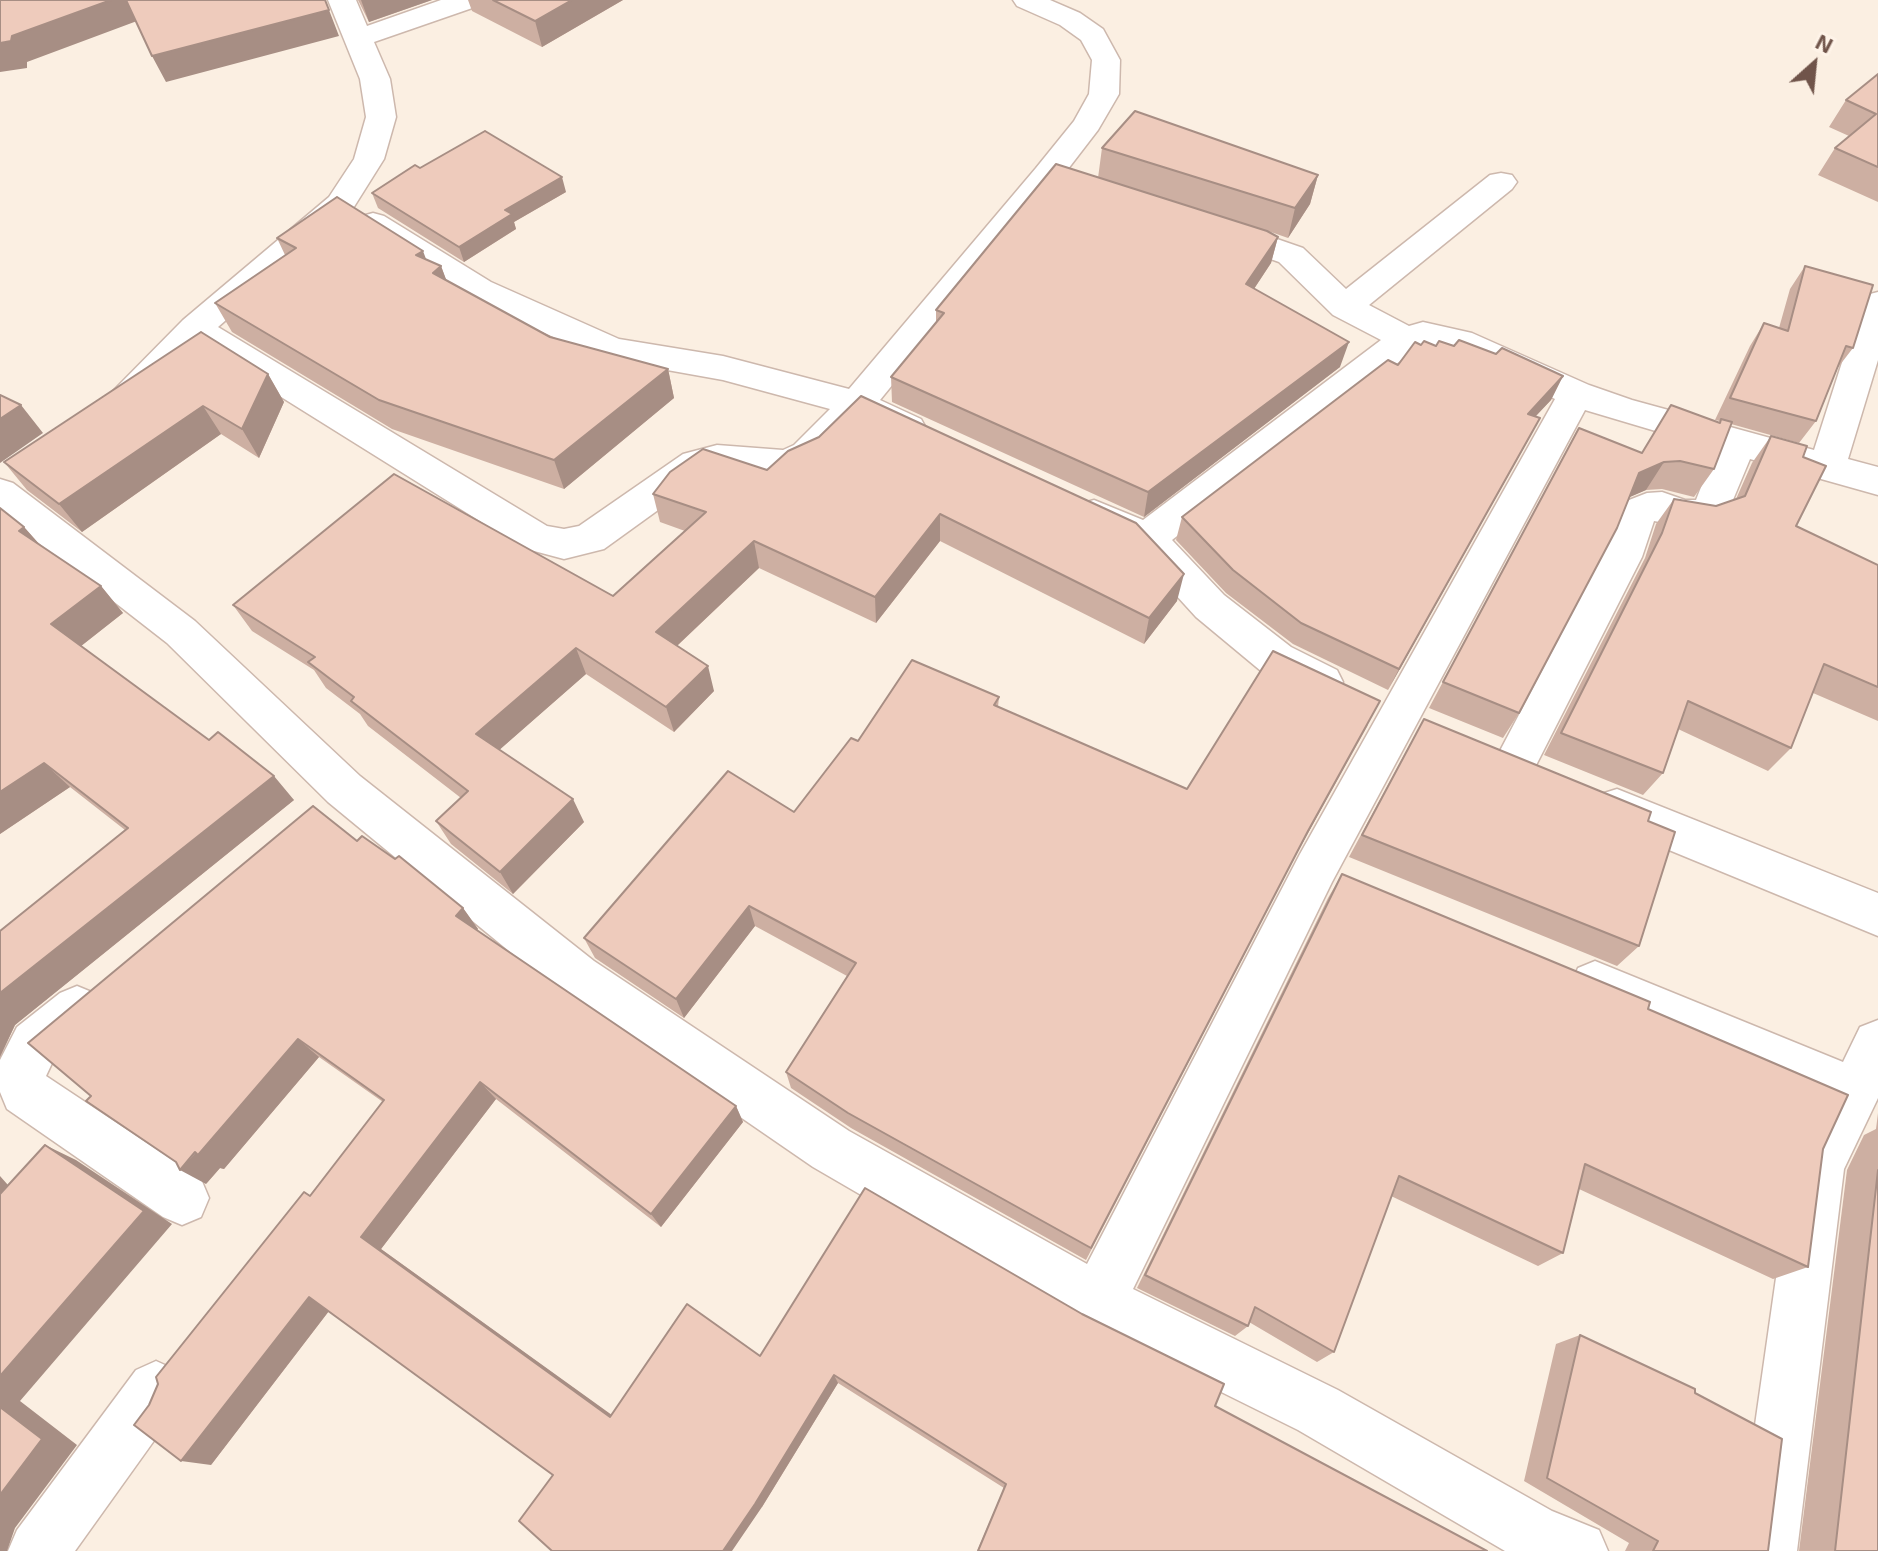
<!DOCTYPE html>
<html>
<head>
<meta charset="utf-8">
<style>
  body { margin:0 }
  #map { position:relative; width:1878px; height:1551px; overflow:hidden; background:#fbefe2; font-family:"Exo 2",sans-serif }
  canvas { display:block }
  .north { position:absolute; left:1774px; top:24px; width:80px; height:80px; -webkit-text-stroke:6px #fef3e8; paint-order:stroke; rotate:27deg; font-size:22px; font-weight:700; line-height:32px; text-align:center; color:#70544a }
  .north::after { content:''; display:block; margin:auto; width:28px; height:36px; background:#70544a; clip-path:polygon(50% 0,100% 100%,50% 72%,0 100%) }
</style>
</head>
<body>
<div id="map">
<canvas width="1878" height="1551"></canvas>
<div class="north">N</div>
</div>
<script>
const ctx = document.querySelector('canvas').getContext('2d');
ctx.lineJoin = 'round';
function toPath(rows) {
  const path = new Path2D();
  for (const r of rows) {
    path.moveTo(r[0], r[1]);
    for (let i = 2; i < r.length; i += 2) path.lineTo(r[i], r[i + 1]);
  }
  return path;
}
function stroke(path, color, width, dash) {
  ctx.strokeStyle = color;
  ctx.lineWidth = width;
  ctx.lineCap = dash ? 'butt' : 'round';
  ctx.setLineDash(dash || []);
  ctx.stroke(path);
}
function paint(path, color) {
  ctx.fillStyle = color;
  ctx.fill(path, 'evenodd');
}
const minor = toPath([
  [328,0,356,0,367,26,441,0,482,0,478,6,374,42,390,79,396,117,384,159,352,210,218,327,547,526,564,529,579,526,683,454,717,445,783,450,794,445,830,409,723,380,600,358,467,298,362,230,357,223,362,216,373,213,384,216,491,282,619,339,723,356,849,389,1036,168,1074,121,1089,94,1092,60,1081,40,1060,25,1017,6,1013,0,1050,0,1080,13,1103,29,1120,60,1119,94,1098,130,1058,182,880,400,921,419,926,428,921,437,908,441,862,421,820,463,800,474,787,477,717,471,708,474,604,549,564,559,523,548,198,345,141,403,128,406,115,403,110,394,183,320,329,197,354,159,366,117,360,79,328,0],
  [1501,173,1512,175,1517,182,1512,189,1369,305,1409,326,1423,322,1472,333,1589,385,1632,400,1814,450,1861,303,1866,295,1878,292,1878,360,1848,459,1878,467,1878,495,1750,459,1725,519,1698,529,1654,521,1642,557,1529,779,1514,784,1499,779,1492,766,1602,557,1624,502,1647,493,1662,492,1685,500,1696,500,1716,449,1585,410,1332,882,1133,1289,1338,1390,1552,1511,1599,1530,1608,1551,1505,1551,1298,1430,1078,1321,813,1167,560,993,328,802,167,643,0,513,0,479,13,483,195,621,360,776,594,961,849,1131,1087,1264,1300,854,1555,399,1452,351,1418,347,1172,540,1224,595,1291,647,1337,670,1343,682,1337,694,1322,699,1261,671,1196,617,1133,548,1080,524,1075,514,1080,504,1094,500,1143,520,1381,340,1333,315,1279,262,1206,236,1201,229,1206,222,1217,219,1228,222,1303,248,1346,289,1490,175,1501,173],
  [1617,789,1878,893,1878,936,1601,822,1595,808,1601,794,1617,789],
  [1595,961,1843,1062,1860,1027,1878,1020,1878,1098,1844,1169,1797,1551,1737,1551,1792,1166,1822,1103,1578,1000,1571,984,1578,968,1595,961],
  [77,986,94,993,101,1009,94,1025,53,1061,46,1076,201,1179,209,1198,201,1217,182,1225,163,1217,7,1109,0,1092,0,1060,17,1027,60,993,77,986],
  [156,1361,176,1370,185,1390,176,1410,75,1551,8,1551,17,1530,136,1370,156,1361]
]);
const wall = toPath([
  [358,0,432,0,369,22],
  [468,0,623,0,542,47,472,11],
  [1878,74,1878,202,1818,175,1835,148,1849,136,1829,127,1846,100],
  [1102,148,1318,175,1310,204,1288,238,1268,231,1278,237,1271,263,1254,289,1340,367,1144,517,892,402,891,377,936,322,936,310,1098,178],
  [420,168,566,192,514,222,516,229,464,262,378,208,372,193],
  [277,238,426,259,441,266,446,280,550,337,668,369,674,398,564,489,392,429,232,332,215,303,285,255],
  [1805,266,1853,348,1836,370,1816,421,1799,443,1731,424,1714,469,1694,497,1662,489,1646,490,1629,497,1519,713,1503,738,1429,708,1563,457,1642,453,1719,423,1720,421,1715,420,1750,346,1764,323,1779,328,1790,289],
  [1421,345,1454,346,1496,354,1563,376,1551,400,1535,417,1540,418,1527,442,1388,690,1293,644,1226,593,1176,540,1182,517,1398,365],
  [268,374,284,402,259,458,221,434,82,532,27,490,4,462],
  [1771,436,1803,457,1796,526,1878,565,1878,721,1813,693,1791,748,1768,771,1678,729,1663,773,1643,795,1544,755,1645,558,1656,524,1674,499,1716,506,1736,499,1752,463],
  [788,451,1177,601,1144,644,940,541,876,623,759,568,677,646,714,691,674,732,586,674,499,750,584,822,513,894,451,844,436,821,461,798,368,726,360,714,326,688,314,670,252,631,233,605,613,596,685,531,660,522,653,494,767,470],
  [24,527,40,545,101,586,123,613,81,646,209,740,294,800,15,1025,0,1057,0,931,125,830,70,787,0,834],
  [999,697,998,707,1187,789,1368,725,1297,853,1086,1260,851,1128,791,1088,786,1072,847,976,755,926,684,1018,595,958,584,938,794,812,858,741],
  [1410,744,1639,946,1617,966,1349,857],
  [357,841,463,908,478,929,477,930,736,1106,743,1122,661,1227,496,1099,381,1249,611,1415,760,1356,1215,1406,1487,1551,977,1551,1004,1488,838,1383,762,1507,553,1475,329,1311,211,1465,310,1195,383,1102,319,1057,224,1169,220,1168,206,1184],
  [1342,874,1648,1009,1823,1149,1808,1267,1773,1279,1579,1189,1563,1253,1538,1266,1391,1196,1334,1352,1317,1362,1249,1322,1248,1326,1235,1336,1137,1288,1328,898],
  [1878,1113,1878,1551,1799,1551,1847,1170,1864,1135,1876,1129],
  [1580,1335,1695,1393,1768,1551,1625,1551,1629,1543,1524,1481,1556,1344]
]);
const shadedWall = toPath([
  [111,0,127,0,137,21,27,62,27,68,0,72,0,43,12,36],
  [361,0,432,0,369,22],
  [572,0,623,0,542,47,535,21],
  [329,10,339,36,166,82,152,56],
  [1318,175,1310,204,1288,238,1295,208],
  [562,177,566,192,514,222,516,229,464,262,459,247,505,210],
  [1278,237,1271,263,1240,310,1246,284],
  [423,251,434,280,416,255],
  [441,266,452,295,433,273],
  [1349,342,1340,367,1144,517,1148,492],
  [668,369,674,398,564,489,554,460],
  [268,374,284,402,259,458,242,429],
  [1563,376,1551,400,1516,437,1528,414],
  [21,405,43,433,0,463,0,419],
  [203,406,221,434,82,532,59,504],
  [1540,418,1527,442,1388,690,1399,669],
  [1664,462,1646,490,1621,501,1639,473],
  [940,514,940,541,876,623,875,597],
  [24,527,48,554,19,531],
  [754,541,759,568,663,659,656,632],
  [1184,574,1177,601,1144,644,1149,618],
  [101,586,123,613,76,650,51,624],
  [576,648,586,674,489,759,476,734],
  [708,666,714,691,674,732,666,707],
  [1380,701,1297,853,1086,1260,1308,831],
  [44,763,70,787,0,834,0,792],
  [274,776,294,800,15,1025,0,1057,0,993],
  [573,799,584,822,513,894,500,872],
  [749,906,755,926,684,1018,676,999],
  [463,908,478,929,471,937,456,916],
  [298,1039,319,1057,224,1169,220,1168,206,1184,180,1170],
  [480,1082,496,1099,381,1249,623,1423,610,1417,361,1237],
  [736,1106,743,1122,661,1227,651,1214],
  [45,1145,76,1160,172,1224,20,1401,77,1445,15,1528,7,1551,0,1551,0,1376],
  [0,1176,30,1210,0,1198],
  [309,1297,332,1307,211,1465,181,1461],
  [834,1375,838,1383,762,1507,732,1551,723,1551]
]);
const building = toPath([
  [0,0,111,0,12,36,11,41,0,43,0,0],
  [126,0,325,0,329,10,152,56,126,0],
  [493,0,572,0,535,21,493,0],
  [1878,74,1878,167,1835,148,1876,114,1846,100,1878,74],
  [1135,111,1318,175,1295,208,1102,148,1135,111],
  [485,131,562,177,505,210,512,214,459,247,372,193,415,165,420,168,485,131],
  [1056,164,1267,231,1278,237,1246,284,1349,342,1148,492,891,377,944,313,936,310,1056,164],
  [337,197,423,251,416,255,441,266,433,273,550,337,668,369,554,460,379,400,215,303,296,248,277,238,337,197],
  [1805,266,1873,285,1853,348,1846,346,1816,421,1730,398,1764,323,1788,331,1805,266],
  [201,332,268,374,242,429,203,406,59,504,4,462,201,332],
  [1459,340,1496,354,1502,348,1563,376,1528,414,1540,418,1399,669,1301,623,1233,570,1182,517,1388,360,1398,365,1415,342,1421,345,1424,341,1436,346,1439,341,1454,346,1459,340],
  [0,395,21,405,0,419,0,395],
  [861,396,1136,523,1184,574,1149,618,940,514,875,597,754,541,656,632,708,666,666,707,576,648,476,734,573,799,500,872,436,821,468,791,351,701,354,697,308,662,315,657,233,605,394,474,613,596,706,512,653,494,670,472,703,449,767,470,788,451,819,437,861,396],
  [1671,405,1720,423,1721,419,1732,422,1714,469,1680,461,1664,462,1639,473,1617,528,1519,713,1443,682,1579,428,1642,453,1671,405],
  [1771,436,1807,446,1803,457,1826,466,1796,526,1878,565,1878,687,1824,664,1791,748,1688,701,1663,773,1561,733,1662,533,1674,499,1716,506,1745,496,1771,436],
  [0,508,24,527,19,531,101,586,51,624,209,740,218,732,274,776,0,993,0,931,128,828,44,763,0,792,0,508],
  [1273,651,1380,701,1308,831,1091,1248,848,1113,786,1072,856,963,749,906,676,999,584,938,728,771,794,812,851,738,858,741,912,660,999,697,994,705,1187,789,1273,651],
  [1424,719,1651,812,1648,821,1675,832,1639,946,1362,835,1424,719],
  [313,806,357,841,362,836,395,859,399,856,463,908,456,916,736,1106,651,1214,480,1082,361,1237,610,1417,687,1304,760,1356,865,1188,1082,1314,1224,1384,1215,1406,1487,1551,978,1551,1006,1484,834,1375,755,1504,723,1551,552,1551,519,1521,553,1475,309,1297,181,1461,134,1425,149,1405,158,1384,156,1377,304,1192,310,1196,384,1100,298,1039,198,1155,195,1152,180,1170,176,1162,86,1101,91,1096,28,1043,313,806],
  [1342,874,1650,1002,1648,1009,1848,1095,1823,1149,1808,1267,1585,1164,1563,1253,1399,1176,1334,1352,1255,1307,1248,1326,1145,1275,1342,874],
  [45,1145,144,1211,0,1376,0,1194,45,1145],
  [1878,1170,1878,1551,1835,1551,1878,1170],
  [1580,1335,1695,1389,1695,1393,1782,1439,1768,1551,1653,1551,1658,1541,1547,1478,1580,1335],
  [0,1407,42,1439,0,1495,0,1407]
]);
stroke(minor, '#cdb8ad', 3);
paint(minor, '#fff');
paint(wall, '#cdafa2');
paint(shadedWall, '#a78e84');
paint(building, '#eecbbc');
stroke(building, '#a78e84', 2);
</script>
</body>
</html>
